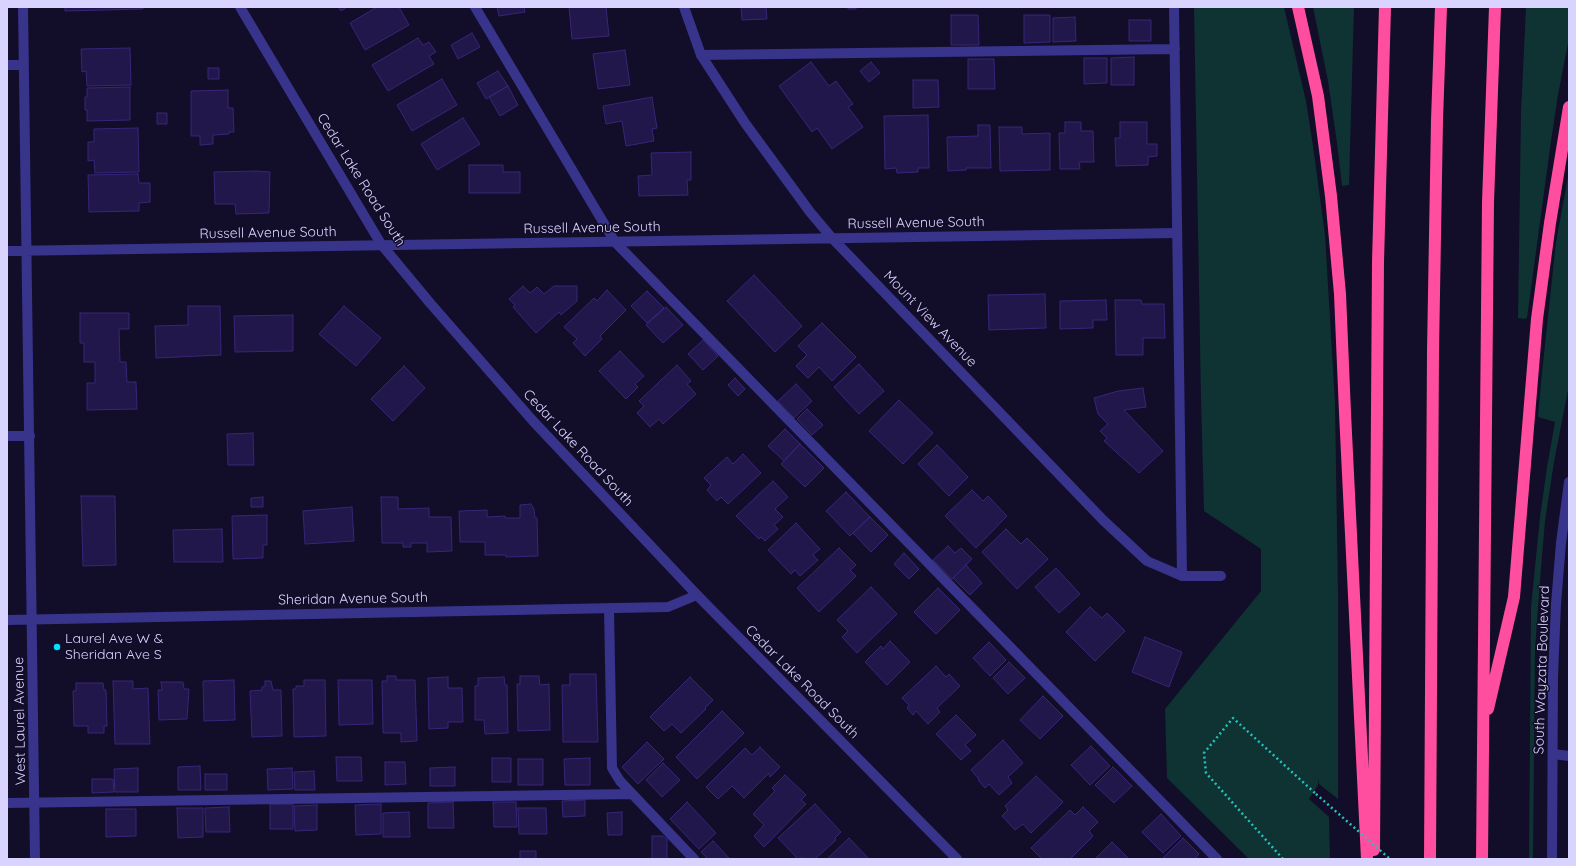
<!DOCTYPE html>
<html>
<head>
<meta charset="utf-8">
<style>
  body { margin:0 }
  #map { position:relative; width:1576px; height:866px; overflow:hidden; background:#120d28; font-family:Quicksand,sans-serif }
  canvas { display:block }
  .frame { position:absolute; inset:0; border:8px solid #d9d3ff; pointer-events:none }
</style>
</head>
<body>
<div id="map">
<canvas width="1576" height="866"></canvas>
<div class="frame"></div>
</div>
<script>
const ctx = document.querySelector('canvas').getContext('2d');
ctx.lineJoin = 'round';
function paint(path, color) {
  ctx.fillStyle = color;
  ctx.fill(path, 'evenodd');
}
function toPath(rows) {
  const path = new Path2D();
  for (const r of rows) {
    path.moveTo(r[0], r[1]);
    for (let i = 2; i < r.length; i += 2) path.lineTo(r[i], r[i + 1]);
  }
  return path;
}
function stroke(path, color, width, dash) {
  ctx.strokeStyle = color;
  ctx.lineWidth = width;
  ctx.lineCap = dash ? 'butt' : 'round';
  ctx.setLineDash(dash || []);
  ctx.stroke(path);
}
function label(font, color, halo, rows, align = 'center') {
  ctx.font = font + ' Quicksand,sans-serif';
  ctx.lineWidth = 3;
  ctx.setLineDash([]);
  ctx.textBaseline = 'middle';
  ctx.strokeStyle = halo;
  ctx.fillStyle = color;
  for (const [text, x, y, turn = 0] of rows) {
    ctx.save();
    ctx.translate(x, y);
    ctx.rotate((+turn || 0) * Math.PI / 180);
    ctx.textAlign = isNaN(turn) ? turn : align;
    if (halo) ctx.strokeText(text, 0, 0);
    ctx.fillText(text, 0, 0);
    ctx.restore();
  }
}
const green = toPath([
  [1194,7,1284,7,1306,101,1313,146,1325,235,1335,402,1338,594,1338,799,1319,784,1318,779,1318,785,1309,799,1329,817,1330,859,1249,859,1167,778,1165,709,1261,591,1261,549,1204,511,1201,399],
  [1313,7,1354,7,1349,185,1342,186,1337,143,1328,81],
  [1526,7,1569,7,1569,38,1558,95,1551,141,1527,318,1524,319,1518,318,1521,112],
  [1569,171,1569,385,1554,462,1545,521,1540,580,1535,650,1533,859,1529,859,1531,607,1540,517,1547,467,1555,422,1538,417,1541,382,1556,242]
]);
const building = toPath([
  [65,7,143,7,143,9,65,11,65,7],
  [338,7,347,7,341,11,338,7],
  [377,7,399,7,409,25,365,50,350,23,377,7],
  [497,7,524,7,525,12,499,16,497,7],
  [569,7,606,7,609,36,572,39,569,7],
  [741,7,766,7,767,19,742,20,741,7],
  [848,7,856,7,856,9,848,9,848,7],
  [951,15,978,15,979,45,951,45,951,15],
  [1024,15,1050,15,1050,42,1024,43,1024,15],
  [1075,17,1076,41,1053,42,1053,18,1075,17],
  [1129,20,1151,20,1151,41,1129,41,1129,20],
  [472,33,480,47,458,59,451,45,472,33],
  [418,38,423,45,429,42,436,52,429,56,434,64,388,91,372,65,418,38],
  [130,48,131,85,87,86,86,71,82,72,81,49,130,48],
  [625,50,630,85,598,89,593,54,625,50],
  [1134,57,1134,85,1111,85,1111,58,1134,57],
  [1084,58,1107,58,1107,83,1084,84,1084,58],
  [968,59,994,59,995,89,968,89,968,59],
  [811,62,829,86,836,81,853,104,848,107,863,127,832,149,817,128,812,132,779,86,811,62],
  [871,62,880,73,869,82,860,71,871,62],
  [208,68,219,68,219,79,208,79,208,68],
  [498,71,508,86,486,99,477,83,498,71],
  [442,79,457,105,412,131,397,105,442,79],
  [913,80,938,80,939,107,913,108,913,80],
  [508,86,518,105,500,116,489,97,508,86],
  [130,87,130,120,87,121,87,110,85,110,85,97,87,97,87,88,130,87],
  [228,90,228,108,233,108,234,132,229,132,229,134,213,135,213,144,200,145,200,136,191,136,191,91,228,90],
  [652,97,657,128,652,129,654,141,626,146,622,121,606,124,603,106,652,97],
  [157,113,167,113,167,124,157,124,157,113],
  [928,115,929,168,918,168,918,172,897,173,896,168,885,169,884,116,928,115],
  [463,118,480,144,437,170,421,144,463,118],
  [1065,122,1081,122,1081,131,1093,131,1094,162,1079,162,1080,169,1060,169,1059,133,1065,133,1065,122],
  [1120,122,1147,122,1147,144,1157,144,1157,156,1148,157,1148,165,1116,166,1115,138,1120,138,1120,122],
  [978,125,990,125,991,168,966,168,966,170,948,171,947,137,978,136,978,125],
  [999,127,1022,127,1022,134,1050,133,1050,170,1000,171,999,127],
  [138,128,139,172,95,173,94,160,88,161,88,142,94,142,94,129,138,128],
  [691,152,691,180,687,180,688,195,639,196,638,176,652,175,651,153,691,152],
  [469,165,503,165,503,172,520,172,520,193,469,193,469,165],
  [256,171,270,172,269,213,236,214,235,204,215,204,214,172,256,171],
  [138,174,139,183,150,183,150,202,139,203,139,211,89,212,88,175,138,174],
  [754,275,802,326,775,352,727,301,754,275],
  [523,286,530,293,537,287,544,294,554,286,577,286,577,301,561,315,559,312,536,333,513,307,515,305,509,299,523,286],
  [607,290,626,310,600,336,602,339,585,356,573,343,577,339,564,327,594,298,597,301,607,290],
  [647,291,664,308,647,323,631,306,647,291],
  [1045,294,1046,328,989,330,988,295,1045,294],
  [1106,300,1107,320,1093,320,1093,328,1060,329,1060,301,1106,300],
  [1115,300,1141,300,1142,304,1164,304,1165,338,1143,338,1143,355,1116,355,1115,300],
  [188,306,220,306,221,355,156,358,155,326,188,325,188,306],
  [344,306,381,338,356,366,319,334,344,306],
  [666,307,683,325,663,343,646,325,666,307],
  [80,313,129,313,129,329,119,329,120,362,126,362,127,382,136,382,137,409,87,410,87,383,95,383,95,362,84,362,84,343,80,343,80,313],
  [293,315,293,351,235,352,234,316,293,315],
  [822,323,856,357,832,381,819,367,808,378,796,366,807,355,798,346,822,323],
  [703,340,718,356,703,370,688,354,703,340],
  [620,351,644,376,635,384,638,387,626,399,599,371,620,351],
  [859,364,884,391,859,414,834,387,859,364],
  [677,365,691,381,687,384,696,394,663,424,659,419,650,427,637,413,644,406,639,401,677,365],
  [404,366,425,388,393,421,371,399,404,366],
  [735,378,745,389,738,396,728,385,735,378],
  [796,384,812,401,794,418,778,401,796,384],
  [1143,388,1146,407,1124,410,1163,451,1139,473,1104,441,1107,438,1100,431,1108,424,1098,414,1094,398,1118,391,1143,388],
  [899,400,933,433,903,464,869,431,899,400],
  [807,409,823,425,812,435,797,419,807,409],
  [785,429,800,444,784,461,768,446,785,429],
  [253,433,254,465,228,465,227,434,253,433],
  [800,444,824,468,805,487,781,464,800,444],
  [937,445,968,477,949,496,918,464,937,445],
  [743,454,761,473,728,504,721,497,717,501,707,490,711,485,704,478,727,457,733,464,743,454],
  [773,481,788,497,775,509,783,517,774,525,778,529,765,541,761,537,759,539,736,516,773,481],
  [972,490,983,501,988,496,1007,516,976,548,945,516,972,490],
  [846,492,870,517,850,536,826,511,846,492],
  [81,496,115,496,116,565,83,566,81,496],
  [263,497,263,507,251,507,251,498,263,497],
  [381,497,398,497,398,509,429,508,429,517,451,517,452,551,427,552,427,543,411,543,411,547,403,547,403,543,382,543,381,497],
  [531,504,534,509,535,518,537,518,538,556,506,557,506,555,485,555,485,542,460,542,459,511,487,510,487,517,505,516,505,518,520,518,520,505,531,504],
  [352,507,354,541,305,544,303,511,352,507],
  [267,515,267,545,263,545,263,558,233,559,232,516,267,515],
  [870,517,888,535,871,552,853,533,870,517],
  [796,523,820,549,813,555,818,560,800,576,795,570,791,574,768,550,796,523],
  [222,529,223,562,174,562,173,530,222,529],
  [1006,529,1021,544,1027,538,1048,559,1017,589,982,552,1006,529],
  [948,546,955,553,961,548,972,559,952,579,933,560,948,546],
  [839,548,856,565,850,570,856,576,819,612,797,588,839,548],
  [904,553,919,569,909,579,894,564,904,553],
  [966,565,982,583,970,595,953,578,966,565],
  [1056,568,1080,594,1059,613,1035,587,1056,568],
  [871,587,897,614,857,653,842,637,848,631,837,620,871,587],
  [938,588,960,610,936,634,914,612,938,588],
  [1090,607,1102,618,1107,613,1125,631,1095,661,1066,632,1090,607],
  [1145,637,1182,652,1169,687,1132,672,1145,637],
  [890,641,910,662,887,685,865,662,881,646,883,649,890,641],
  [989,642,1006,660,990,676,973,658,989,642],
  [1009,662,1025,678,1008,694,993,678,1009,662],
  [936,666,946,677,949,674,960,686,937,708,940,712,928,724,916,711,913,715,907,708,909,705,902,698,936,666],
  [570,674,596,674,598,742,563,742,562,685,570,685,570,674],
  [387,676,396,676,396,680,415,680,417,741,401,742,401,733,383,733,382,681,387,681,387,676],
  [520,676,539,676,540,685,549,684,550,730,518,731,517,684,520,684,520,676],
  [448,677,448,688,462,688,463,722,448,722,448,728,429,729,428,678,448,677],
  [504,677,505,685,507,685,508,733,485,734,484,720,475,720,475,686,478,686,478,678,504,677],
  [690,677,713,700,705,708,706,709,681,733,672,724,664,731,650,717,690,677],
  [234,680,235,720,204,721,203,681,234,680],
  [304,680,325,680,326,736,294,737,293,689,296,689,296,686,304,686,304,680],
  [338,680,372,680,373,724,339,725,338,680],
  [113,681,133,681,133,689,148,688,150,744,115,744,113,681],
  [265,681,271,681,273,690,281,690,282,736,252,737,250,691,262,690,262,687,265,686,265,681],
  [161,682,183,682,184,689,189,689,187,719,159,720,158,690,162,690,161,682],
  [76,683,103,683,104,690,106,690,107,726,104,726,104,733,88,733,88,726,74,726,73,691,76,691,76,683],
  [1043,696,1063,716,1040,739,1020,720,1043,696],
  [722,711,744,733,697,779,676,757,722,711],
  [956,715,976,735,965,745,971,751,961,760,936,734,956,715],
  [1003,740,1023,763,1008,777,1012,783,999,795,989,784,985,788,978,780,979,779,971,770,1003,740],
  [647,742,664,759,638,784,622,767,647,742],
  [1091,746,1110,766,1090,785,1071,765,1091,746],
  [760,747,780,767,770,777,769,773,744,798,732,786,718,799,706,787,745,748,752,755,760,747],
  [336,757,361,757,362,781,337,781,336,757],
  [492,758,511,758,511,782,492,782,492,758],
  [590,758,590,785,565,785,564,759,590,758],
  [518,759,543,759,543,785,518,785,518,759],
  [385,762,405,762,406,784,385,785,385,762],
  [663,763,680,780,662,797,646,780,663,763],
  [200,766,201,790,178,790,178,767,200,766],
  [455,767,455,786,430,786,430,768,455,767],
  [1113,767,1132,786,1114,803,1095,785,1113,767],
  [138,768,138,792,115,792,114,769,138,768],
  [292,768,293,789,268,790,267,769,292,768],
  [314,771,315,790,295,790,294,772,314,771],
  [205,774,227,774,227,790,205,790,205,774],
  [785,775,806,795,801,800,806,804,764,847,754,836,764,825,753,814,775,791,772,788,785,775],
  [1036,776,1063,802,1031,833,1023,824,1015,830,1002,816,1008,810,1005,806,1036,776],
  [92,779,113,779,114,792,92,793,92,779],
  [585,800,585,816,563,817,562,801,585,800],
  [453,802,454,828,428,828,428,803,453,802],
  [493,802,516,802,517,827,494,827,493,802],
  [687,802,716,833,699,849,670,819,687,802],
  [270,804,293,804,293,829,270,829,270,804],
  [381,804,381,834,356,835,355,805,381,804],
  [815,804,841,832,835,838,836,840,815,859,800,858,798,859,778,838,815,804],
  [317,805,317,830,295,831,294,806,317,805],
  [229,807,230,832,206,832,205,808,229,807],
  [1083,807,1098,822,1089,831,1093,836,1070,859,1042,859,1031,848,1070,810,1075,815,1083,807],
  [177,808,203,808,203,837,178,838,177,808],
  [518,808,546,808,547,834,519,834,518,808],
  [106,809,136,809,136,836,106,837,106,809],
  [409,812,410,837,383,837,383,813,409,812],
  [622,812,622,835,608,835,607,813,622,812],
  [1161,814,1181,836,1163,853,1142,832,1161,814],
  [652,836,663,836,667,839,667,859,652,859,652,836],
  [849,838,869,859,827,859,849,838],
  [1183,838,1199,854,1195,859,1162,859,1183,838],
  [713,841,729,858,728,859,708,859,701,852,713,841],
  [1112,842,1129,859,1095,859,1112,842],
  [520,851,536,851,536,859,520,859,520,851]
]);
const path = toPath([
  [1283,859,1206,773,1204,753,1233,718,1316,794]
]);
const service = toPath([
  [475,7,615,242,1217,859],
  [1174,7,1182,576],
  [701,55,1175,49],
  [7,65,23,65],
  [7,436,30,436],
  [609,609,612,768,620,781,694,859],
  [7,803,632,794]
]);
const minor = toPath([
  [23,7,35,859],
  [684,7,701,55,745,123,810,212,832,238,1103,520,1147,561,1182,576,1221,576],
  [7,251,1177,233],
  [7,620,668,607,697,595],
  [1553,754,1569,756]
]);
const tertiary = toPath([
  [240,7,381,244,430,303,533,421,697,595,957,859],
  [1552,859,1553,677,1556,604,1561,543,1569,482]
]);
const motorway = toPath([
  [1298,7,1318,96,1331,196,1340,294,1345,413,1367,859],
  [1488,709,1514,597,1537,319,1550,223,1569,107],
  [1374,850,1378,262,1385,7],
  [1430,859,1433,351,1437,120,1441,7],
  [1482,859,1488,202,1495,7]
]);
const pathBridge = toPath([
  [1316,794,1390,859]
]);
const markers = [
  [57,647,4,"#00e1fe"]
];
const streetNames = [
  ["Cedar Lake Road South",361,180,58],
  ["Russell Avenue South",916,223,-1],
  ["Russell Avenue South",592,228,-1],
  ["Russell Avenue South",268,233,-1],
  ["Mount View Avenue",930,319,46],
  ["Cedar Lake Road South",578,448,47],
  ["Sheridan Avenue South",353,599,-1],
  ["South Wayzata Boulevard",1542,670,-88],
  ["Cedar Lake Road South",802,682,45],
  ["West Laurel Avenue",20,721,-91]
];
const poiNames = [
  ["Laurel Ave W &",65,639],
  ["Sheridan Ave S",65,655]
];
paint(green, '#0f3232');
paint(building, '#22174b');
stroke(building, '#382679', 1);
stroke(path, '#22c4bd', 2.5, [2, 3]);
stroke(service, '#38338b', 10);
stroke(minor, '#38338b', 10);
stroke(tertiary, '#38338b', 10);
stroke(motorway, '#ff4ea0', 12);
stroke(pathBridge, '#22c4bd', 2.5, [2, 3]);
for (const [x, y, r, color] of markers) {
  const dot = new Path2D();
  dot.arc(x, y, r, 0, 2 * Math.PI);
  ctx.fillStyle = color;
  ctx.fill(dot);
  stroke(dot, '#120d28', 1.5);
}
label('14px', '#d9d3ff', '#120d28', streetNames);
label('14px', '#d9d3ff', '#120d28', poiNames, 'left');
</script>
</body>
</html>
